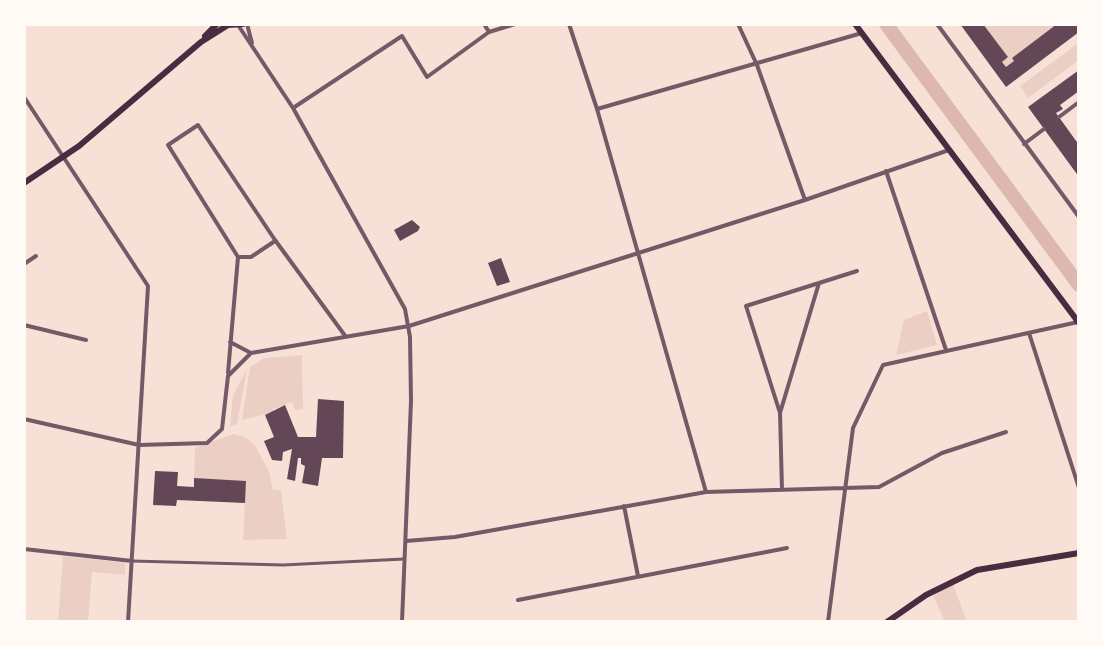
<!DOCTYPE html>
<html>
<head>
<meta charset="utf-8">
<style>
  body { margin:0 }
  #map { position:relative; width:1103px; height:646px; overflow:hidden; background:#f7e1d7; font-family:"Work Sans",sans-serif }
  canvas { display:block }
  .frame { position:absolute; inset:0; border:26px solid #fffaf5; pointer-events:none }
</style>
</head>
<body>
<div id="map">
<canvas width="1103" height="646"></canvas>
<div class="frame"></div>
</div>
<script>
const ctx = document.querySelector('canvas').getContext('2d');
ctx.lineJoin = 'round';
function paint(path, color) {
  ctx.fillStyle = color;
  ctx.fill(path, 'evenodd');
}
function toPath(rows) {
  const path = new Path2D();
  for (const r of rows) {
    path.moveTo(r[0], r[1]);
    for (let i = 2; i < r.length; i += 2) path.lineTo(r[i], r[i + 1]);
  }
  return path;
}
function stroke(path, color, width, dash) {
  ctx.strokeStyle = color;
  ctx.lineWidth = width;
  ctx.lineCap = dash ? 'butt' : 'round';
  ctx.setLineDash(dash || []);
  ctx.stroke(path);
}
const green = toPath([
  [983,24,1057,24,1013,58,1014,61,1006,67,1002,62,1008,57],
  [1079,43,1079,60,1028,98,1020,86],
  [927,311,937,345,896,355,904,320],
  [302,355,303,409,295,410,292,402,273,409,273,412,242,420,250,367,264,358],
  [247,369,237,424,230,427,233,395],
  [233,434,245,437,255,445,269,472,273,490,281,490,287,539,243,540,246,481,194,479,195,448],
  [63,556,125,563,125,575,92,572,88,622,58,622],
  [953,584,967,622,945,622,933,596]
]);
const river = toPath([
  [886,24,1079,285]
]);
const building = toPath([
  [960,24,983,24,1008,57,1002,62,1006,67,1014,61,1012,58,1057,24,1079,24,1079,32,1006,87],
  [1079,70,1079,91,1060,105,1063,109,1056,113,1079,145,1079,177,1028,107],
  [412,220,420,227,418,231,400,241,394,230],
  [501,258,510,282,497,286,488,263],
  [318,399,344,401,343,458,322,458,318,486,302,483,305,466,301,464,301,458,298,458,295,481,287,479,292,449,283,452,282,461,272,460,264,441,274,437,265,415,285,405,298,437,316,437],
  [155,471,178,472,177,486,194,487,194,478,246,481,245,503,177,500,176,506,153,505]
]);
const pedestrian = toPath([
  [132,561,283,565,404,559]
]);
const minor = toPath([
  [247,24,252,43],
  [569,24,597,109,706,492],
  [738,24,757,65,805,200],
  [937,24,1079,217],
  [238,25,293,108,405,309,410,337,411,401,402,622],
  [489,32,515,24],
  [24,97,148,286,128,622],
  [293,108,402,36,427,77,489,32,484,24],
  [597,109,862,33],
  [1059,117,1079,102],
  [1024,144,1044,129],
  [886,171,946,350],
  [238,257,251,257,275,241],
  [24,264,36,256],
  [819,283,857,271],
  [24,325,86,340],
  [1029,333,1079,488],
  [230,342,251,353],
  [228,373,238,257,168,145,198,125,275,240,346,337],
  [780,413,746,306,819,283,780,413,782,490],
  [24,419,139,445,207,443,222,429,228,376,251,353,409,326,805,200,949,150],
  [624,506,638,576],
  [406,541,455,537,706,492,879,487,942,453,1006,432],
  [24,549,132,561],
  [518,600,787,548],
  [828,622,853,428,883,365,1078,322]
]);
const secondary = toPath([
  [205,36,217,24],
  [24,183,79,146,201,42,228,25,243,24],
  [887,622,926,595,977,570,1079,553]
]);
const primary = toPath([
  [855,24,1079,323]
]);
paint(green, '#ebcfc5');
stroke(river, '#dcb8b0', 14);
paint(building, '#644757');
stroke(pedestrian, '#755966', 3);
stroke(minor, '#755966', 4);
stroke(secondary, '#4a2c40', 6);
stroke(primary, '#4a2c40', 6);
</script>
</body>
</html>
